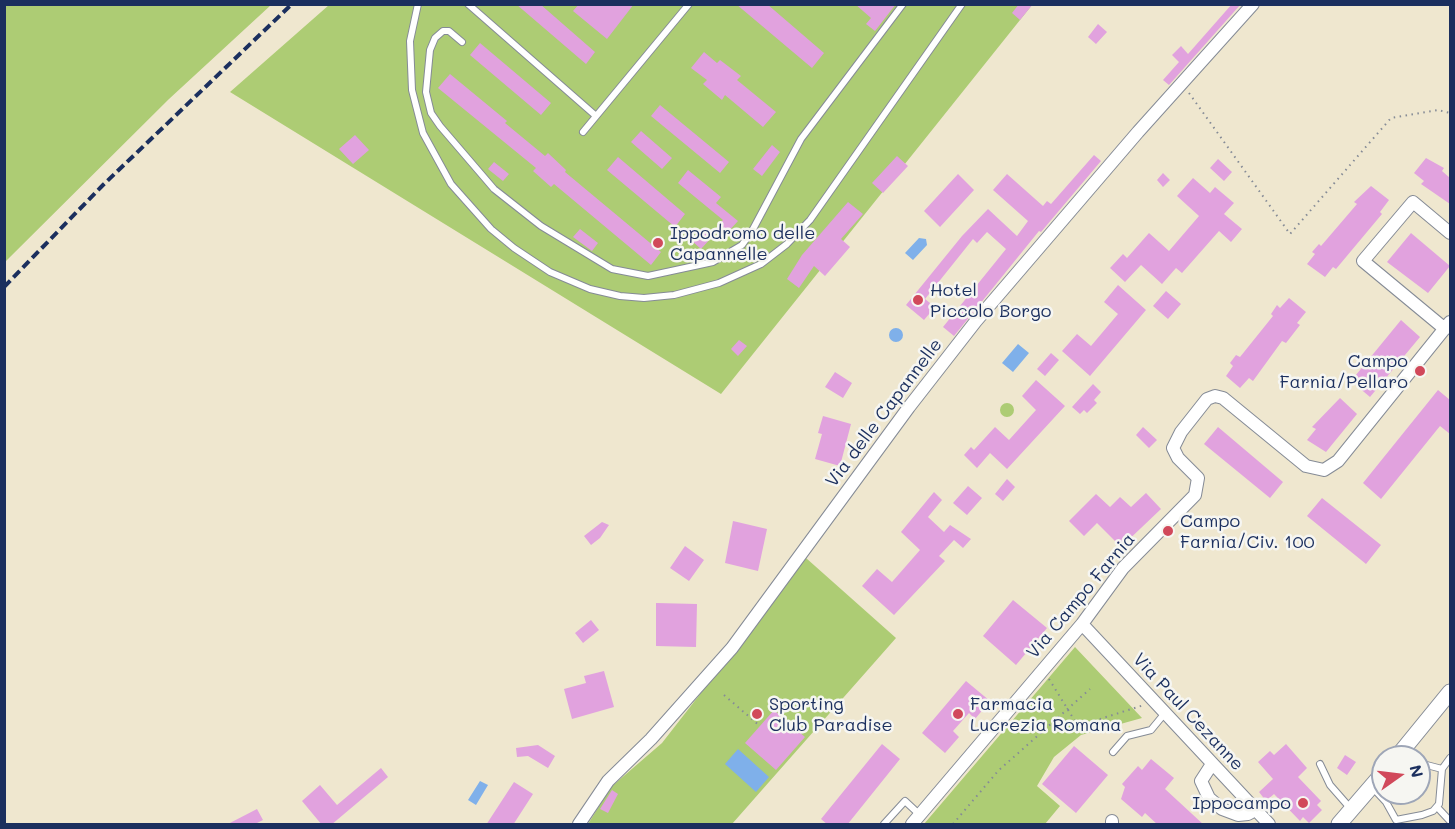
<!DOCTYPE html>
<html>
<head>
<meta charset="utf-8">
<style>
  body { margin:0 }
  #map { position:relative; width:1455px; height:829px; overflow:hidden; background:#efe7cf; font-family:Mali,sans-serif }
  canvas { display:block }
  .frame { position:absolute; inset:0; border:6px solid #1b2f5e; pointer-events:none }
  .north { position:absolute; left:1371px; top:745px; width:60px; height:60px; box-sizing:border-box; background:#f6f6f2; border:2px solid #9ea6b7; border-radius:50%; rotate:76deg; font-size:16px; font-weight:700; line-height:24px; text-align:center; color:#1b2f5e }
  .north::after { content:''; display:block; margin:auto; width:21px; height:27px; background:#d1495b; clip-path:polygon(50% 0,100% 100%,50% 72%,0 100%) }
</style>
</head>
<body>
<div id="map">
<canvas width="1455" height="829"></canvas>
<div class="frame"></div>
<div class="north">N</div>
</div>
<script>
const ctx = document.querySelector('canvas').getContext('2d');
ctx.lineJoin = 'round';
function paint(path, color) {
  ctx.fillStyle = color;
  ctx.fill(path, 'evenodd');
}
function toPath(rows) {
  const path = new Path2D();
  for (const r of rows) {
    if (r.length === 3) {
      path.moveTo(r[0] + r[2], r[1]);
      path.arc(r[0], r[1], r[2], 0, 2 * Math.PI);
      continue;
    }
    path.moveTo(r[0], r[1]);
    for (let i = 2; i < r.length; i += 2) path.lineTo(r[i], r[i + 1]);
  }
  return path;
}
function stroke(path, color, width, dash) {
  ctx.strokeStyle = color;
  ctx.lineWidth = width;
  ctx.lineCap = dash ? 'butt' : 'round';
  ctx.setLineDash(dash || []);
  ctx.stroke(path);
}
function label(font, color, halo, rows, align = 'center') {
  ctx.font = font + ' Mali,sans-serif';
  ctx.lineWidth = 5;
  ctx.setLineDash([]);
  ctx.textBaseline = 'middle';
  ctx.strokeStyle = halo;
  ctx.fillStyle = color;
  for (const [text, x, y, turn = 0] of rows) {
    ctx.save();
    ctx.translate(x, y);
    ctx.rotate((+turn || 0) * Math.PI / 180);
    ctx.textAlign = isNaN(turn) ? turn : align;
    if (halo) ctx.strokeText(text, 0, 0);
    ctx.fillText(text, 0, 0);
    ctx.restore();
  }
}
const green = toPath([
  [4,5,5,4,271,5,169,99,5,262],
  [329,5,1032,5,721,394,230,92],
  [1007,410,7],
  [806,558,896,638,732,824,588,824,611,787,662,743],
  [1075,647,1142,718,1081,735,1054,757,1037,786,1060,806,1045,824,924,824]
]);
const water = toPath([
  [919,238,926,239,927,245,913,260,905,253],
  [896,335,7],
  [1018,344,1029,353,1013,372,1002,363],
  [738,749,769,777,756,792,725,764],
  [480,781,488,785,476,805,468,800]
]);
const building = toPath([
  [516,4,540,4,595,52,586,64],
  [579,4,634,4,607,39,573,11],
  [736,4,767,4,824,53,812,68],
  [855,4,896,4,875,31,866,24,871,18],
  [1019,4,1033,4,1020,20,1012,13],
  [1232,4,1241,4,1169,85,1163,80,1179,62,1172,55,1181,46,1188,54],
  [1098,24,1107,32,1096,44,1088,37],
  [480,43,551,103,541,115,470,55],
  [704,52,717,63,720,60,741,76,737,80,776,112,763,127,725,95,722,100,703,84,707,80,691,68],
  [450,74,507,121,505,123,545,156,548,153,566,170,565,172,661,252,651,265,554,184,551,187,533,171,536,168,438,88],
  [660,105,729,162,720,173,651,116],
  [641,131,672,158,662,169,631,142],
  [355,135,369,150,353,164,339,149],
  [772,145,780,152,762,176,753,169],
  [1094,155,1101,161,1041,232,1039,231,954,336,943,327,1006,249,987,232,977,243,973,239,925,299,935,307,924,320,906,305,962,236,988,209,1017,236,1028,221,993,190,1007,174,1043,206,1047,201,1051,204],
  [897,156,908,166,883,193,872,183],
  [618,157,685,214,675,227,607,170],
  [1426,158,1444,168,1442,171,1450,178,1450,204,1421,184,1424,181,1414,173],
  [1218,159,1232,172,1224,181,1210,168],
  [494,162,509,174,503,181,488,169],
  [688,170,721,197,716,203,738,221,726,234,717,226,723,220,678,183],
  [1163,173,1170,180,1163,187,1157,180],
  [958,174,974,190,940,227,924,211],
  [1193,178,1210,193,1215,187,1234,203,1224,214,1242,229,1231,242,1219,231,1182,273,1176,268,1162,284,1141,265,1125,282,1110,268,1123,254,1127,258,1149,233,1169,251,1199,216,1177,196],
  [1371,186,1389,200,1380,212,1382,214,1336,269,1333,267,1325,277,1307,264,1315,254,1312,252,1319,244,1321,246,1357,204,1354,202],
  [848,202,863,214,841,239,850,247,825,276,814,266,799,288,787,279,802,255],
  [580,229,598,243,592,251,573,237],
  [702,229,712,237,701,249,692,241],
  [1411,233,1450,266,1428,293,1387,262],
  [1118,285,1146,310,1090,376,1062,351,1077,334,1091,346,1107,327,1118,314,1104,302],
  [1166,291,1181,304,1168,319,1153,306],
  [1289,298,1306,312,1297,323,1300,325,1286,343,1282,341,1253,381,1249,378,1240,388,1226,376,1233,366,1230,363,1236,355,1240,357,1273,316,1271,314,1277,305,1280,308],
  [1401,320,1420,337,1370,397,1351,381],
  [739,340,747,346,738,356,731,349],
  [1051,353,1059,360,1045,376,1037,369],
  [835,372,852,383,843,398,825,387],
  [1036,380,1065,406,1007,469,990,453,977,468,964,455,971,447,974,450,995,427,1009,440,1036,410,1022,396],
  [1093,384,1101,392,1094,400,1097,403,1087,413,1084,410,1080,414,1072,407],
  [1438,390,1450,400,1450,434,1440,426,1381,499,1363,483],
  [1340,398,1357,414,1326,452,1307,440,1316,429,1312,427],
  [823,416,851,424,840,466,815,459,822,434,818,433],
  [1143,427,1157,440,1149,448,1136,435],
  [1218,427,1283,482,1270,498,1204,444],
  [1007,479,1015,487,1003,501,995,494],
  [968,486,982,498,967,515,953,503],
  [934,492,942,500,928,517,944,532,950,525,971,539,963,548,954,540,939,556,945,561,894,615,862,586,877,569,892,582,920,550,901,532],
  [1146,493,1161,509,1121,547,1097,523,1084,536,1069,521,1096,494,1110,507,1120,497,1131,507],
  [1322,498,1381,545,1366,564,1307,516],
  [733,521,767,529,758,571,725,563],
  [602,522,609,525,600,538,591,545,584,536],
  [685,546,704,560,689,581,670,568],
  [1013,600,1047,628,1016,665,983,636],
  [656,603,697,604,696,647,656,646],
  [591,620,599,630,583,643,575,633],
  [604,671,614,707,572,719,564,689,586,683,584,676],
  [966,681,990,701,975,719,969,713,953,731,959,737,945,753,922,733],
  [774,710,805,737,776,770,745,743],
  [882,744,900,759,847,825,828,825,821,819],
  [1286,744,1307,768,1298,777,1321,801,1317,805,1322,810,1309,823,1303,817,1300,821,1274,794,1266,801,1259,792,1273,779,1258,762,1270,751,1274,755],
  [538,745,555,756,548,768,528,756,517,757,516,748],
  [1074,746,1108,775,1076,813,1042,784],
  [1345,755,1356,762,1347,775,1337,768],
  [1151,759,1174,778,1165,789,1204,825,1158,825,1145,813,1142,817,1121,799,1125,787,1122,784,1138,766,1142,770],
  [381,768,388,777,331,825,322,825,302,801,320,785,337,805],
  [514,782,533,794,513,825,486,825],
  [612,790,618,794,608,813,600,809],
  [257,809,263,820,253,825,226,825]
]);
const path = toPath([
  [1189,93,1290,234,1391,118,1438,110,1450,113],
  [1049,679,1078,726,1144,705],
  [724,695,760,726],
  [953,824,998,771,1090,689]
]);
const service = toPath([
  [418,4,410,41,412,90,423,133,451,184,491,229,514,248,550,272,590,289,620,296,644,298,674,295,719,283,761,264,787,244,810,220,962,4],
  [468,4,596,116],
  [462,42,449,31,443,31,435,38,430,50,426,92,431,113,440,126,494,189,541,226,612,269,648,276,713,262,742,245,752,231,801,139,903,4],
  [583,132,689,4],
  [1113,752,1127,736,1151,730,1165,713],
  [1419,763,1442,769,1450,758],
  [1320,764,1330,785,1351,809],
  [1372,787,1386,802,1396,820,1422,815,1433,811,1439,804,1442,769],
  [1437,807,1450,821],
  [884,824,905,801,920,815]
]);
const minor = toPath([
  [1445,329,1363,261,1413,202,1450,233],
  [1082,624,1269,824],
  [1212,764,1201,781,1209,798,1222,809,1238,815,1248,814,1255,810],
  [1112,821,1112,824],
  [579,824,608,781,651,739,732,648,909,407,976,321,1138,132,1253,4],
  [912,824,1082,624,1123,568,1195,495,1198,478,1178,458,1173,448,1181,432,1207,399,1215,396,1223,398,1306,466,1324,470,1338,461,1450,322]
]);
const tertiary = toPath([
  [1397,757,1450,692],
  [1339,824,1383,773]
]);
const rail = toPath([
  [4,287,103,185,292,4]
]);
const markers = [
  [658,243,6,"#d1495b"],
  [918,300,6,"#d1495b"],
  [1420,371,6,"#d1495b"],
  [1168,531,6,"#d1495b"],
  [757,714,6,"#d1495b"],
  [958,714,6,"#d1495b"],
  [1303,803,6,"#d1495b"]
];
const poiNames = [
  ["Ippodromo delle",670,233],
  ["Capannelle",670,254],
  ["Hotel",930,290],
  ["Piccolo Borgo",930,311],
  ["Campo",1408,361,"right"],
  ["Farnia/Pellaro",1408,382,"right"],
  ["Campo",1180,521],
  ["Farnia/Civ. 100",1180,542],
  ["Sporting",769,704],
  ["Club Paradise",769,725],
  ["Farmacia",970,704],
  ["Lucrezia Romana",970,725],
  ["Ippocampo",1291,803,"right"]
];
const streetNames = [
  ["Via delle Capannelle",884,413,-53],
  ["Via Campo Farnia",1081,596,-50],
  ["Via Paul Cezanne",1188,712,47]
];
paint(green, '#adcc74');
paint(water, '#7fb0ea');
paint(building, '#e1a2de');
stroke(service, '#858b96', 8);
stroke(minor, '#858b96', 14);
stroke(tertiary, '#858b96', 17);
stroke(path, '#858b96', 2, [1.5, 4.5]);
stroke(service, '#fff', 6);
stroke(minor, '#fff', 12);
stroke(tertiary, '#fff', 15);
stroke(rail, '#1b2f5e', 4, [9, 4.5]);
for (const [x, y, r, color] of markers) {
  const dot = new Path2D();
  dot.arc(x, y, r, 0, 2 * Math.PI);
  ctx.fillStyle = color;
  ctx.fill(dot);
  stroke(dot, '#f6f6f2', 2);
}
label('18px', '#1b2f5e', '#f6f6f2', poiNames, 'left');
label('18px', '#1b2f5e', '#f6f6f2', streetNames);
</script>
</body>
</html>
